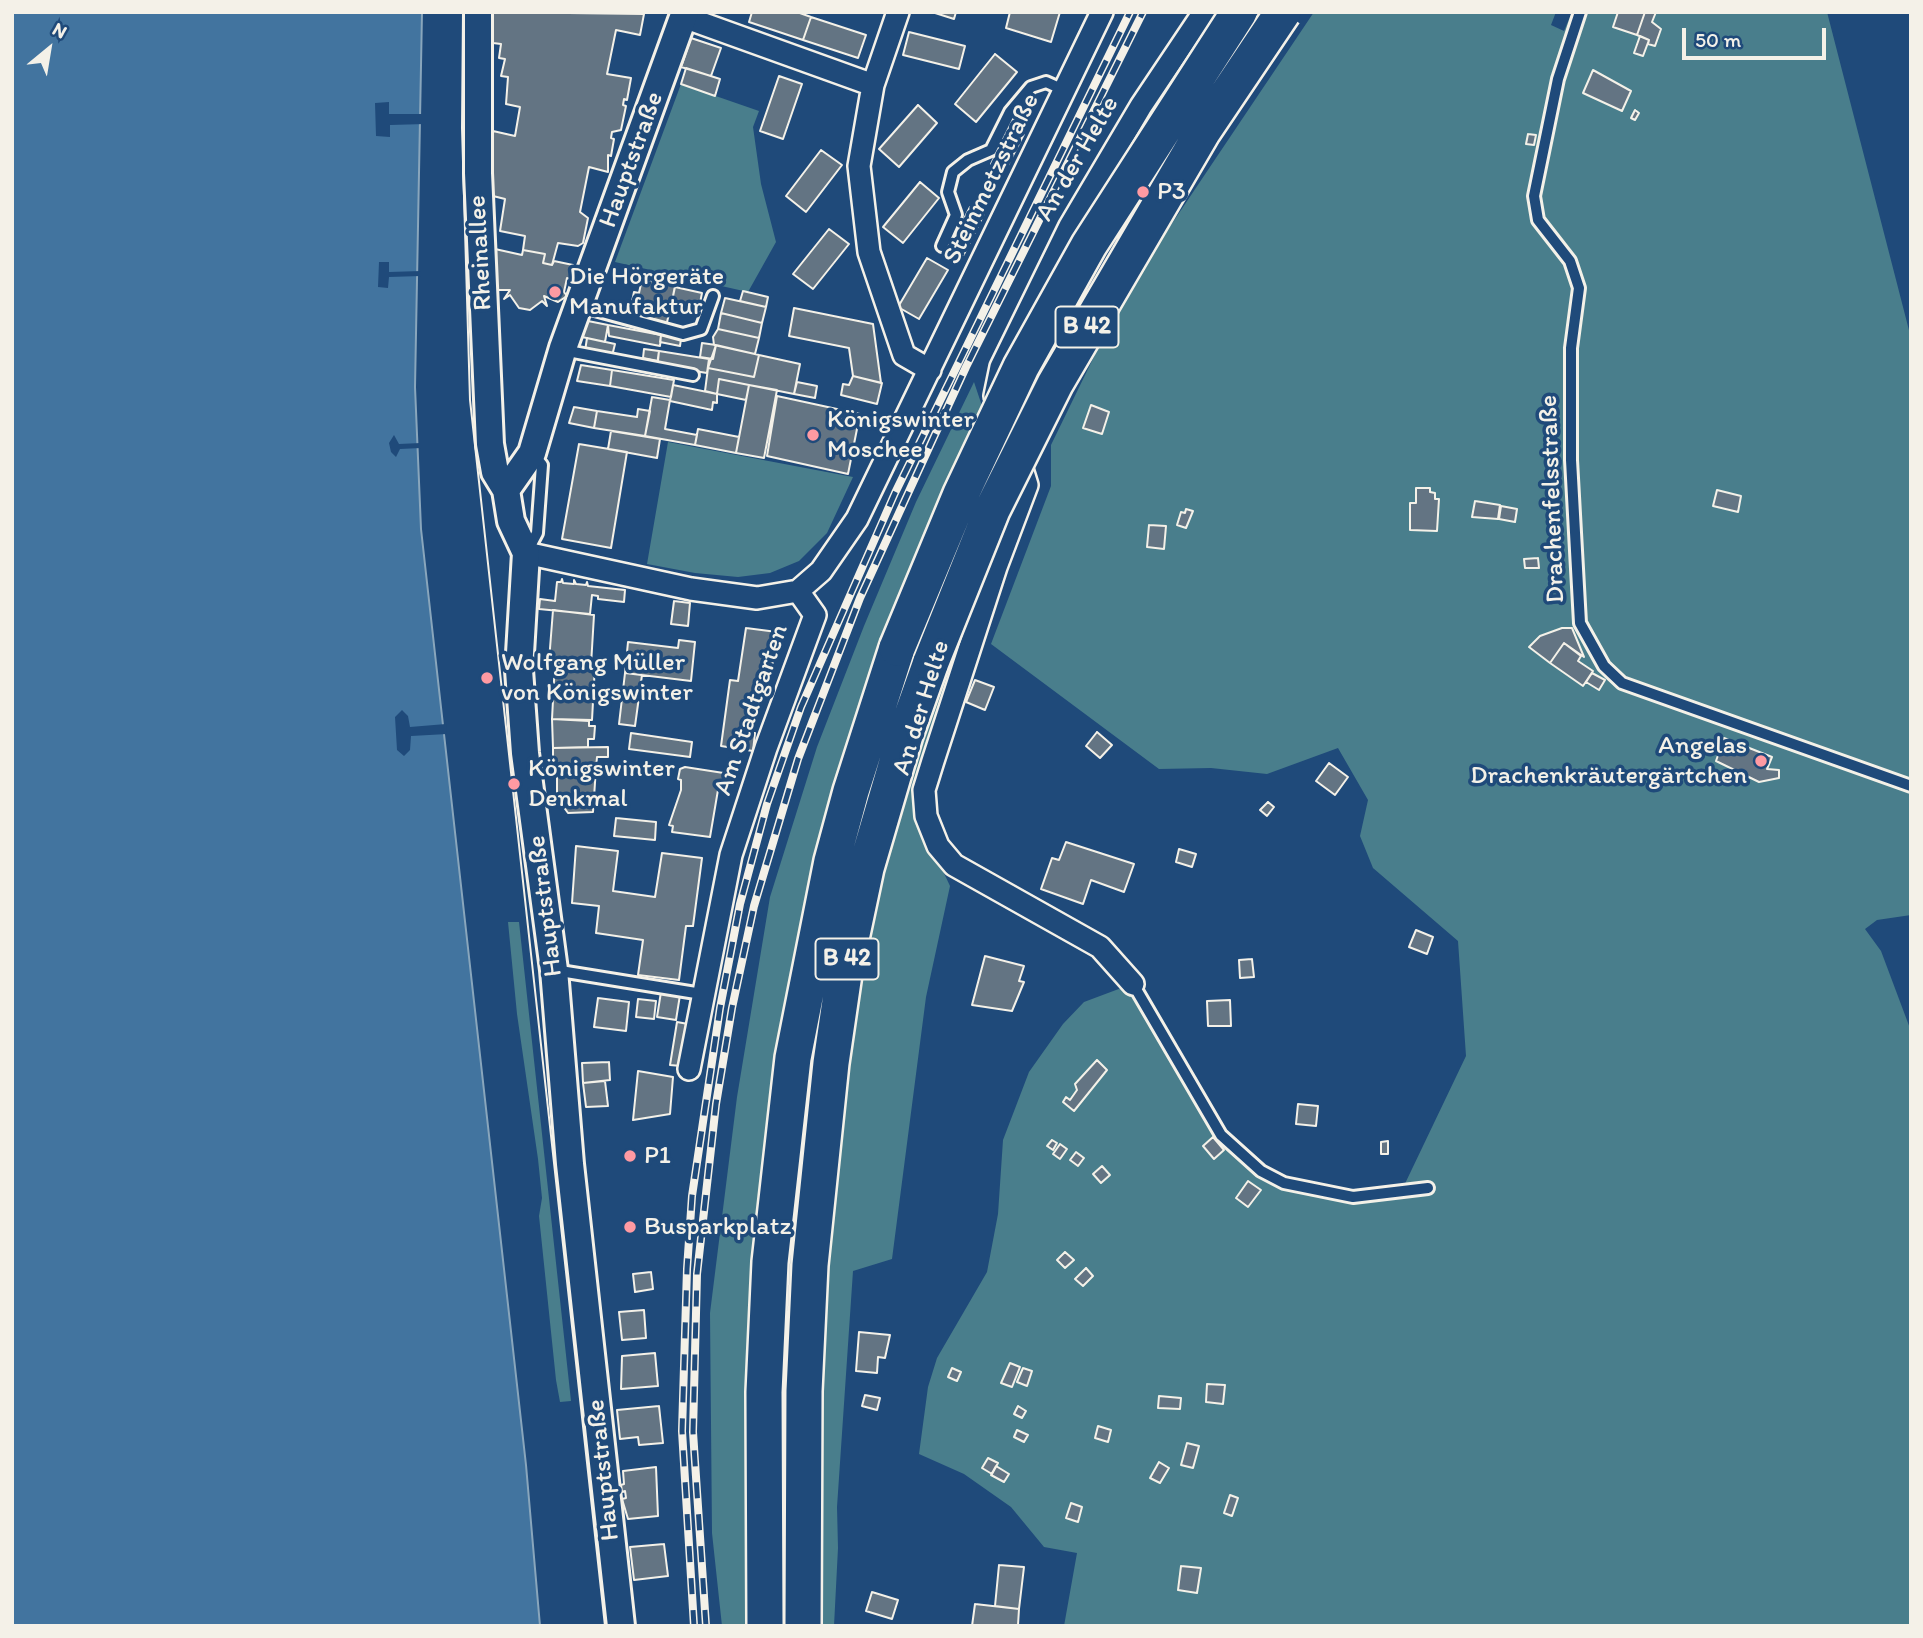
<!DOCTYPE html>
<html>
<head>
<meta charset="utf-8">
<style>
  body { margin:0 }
  #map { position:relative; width:1923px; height:1638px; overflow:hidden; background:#1f4a7a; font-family:Itim,sans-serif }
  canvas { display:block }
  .frame { position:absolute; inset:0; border:14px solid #f4f1e8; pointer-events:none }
  .north { position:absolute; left:14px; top:14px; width:70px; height:70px; -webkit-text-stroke:5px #1f4a7a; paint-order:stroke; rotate:30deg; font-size:19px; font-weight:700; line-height:28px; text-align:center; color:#f4f1e8 }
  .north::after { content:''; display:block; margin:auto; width:24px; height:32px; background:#f4f1e8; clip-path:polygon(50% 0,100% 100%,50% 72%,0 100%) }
  .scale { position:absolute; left:1682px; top:28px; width:144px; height:32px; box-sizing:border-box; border:4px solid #f4f1e8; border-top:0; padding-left:9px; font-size:21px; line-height:24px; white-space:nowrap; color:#f4f1e8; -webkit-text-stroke:5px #1f4a7a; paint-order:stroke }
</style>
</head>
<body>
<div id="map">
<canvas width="1923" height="1638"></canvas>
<div class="frame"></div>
<div class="north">N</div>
<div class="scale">50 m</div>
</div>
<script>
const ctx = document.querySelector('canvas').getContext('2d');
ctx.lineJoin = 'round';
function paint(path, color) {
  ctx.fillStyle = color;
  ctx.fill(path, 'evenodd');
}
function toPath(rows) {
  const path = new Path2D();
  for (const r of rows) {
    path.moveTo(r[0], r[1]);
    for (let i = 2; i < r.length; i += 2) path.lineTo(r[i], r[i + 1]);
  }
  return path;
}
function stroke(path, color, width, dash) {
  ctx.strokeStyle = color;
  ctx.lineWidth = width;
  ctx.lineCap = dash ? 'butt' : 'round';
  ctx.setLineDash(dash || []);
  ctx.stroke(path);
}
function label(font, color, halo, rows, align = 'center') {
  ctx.font = font + ' Itim,sans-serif';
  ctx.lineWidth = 7;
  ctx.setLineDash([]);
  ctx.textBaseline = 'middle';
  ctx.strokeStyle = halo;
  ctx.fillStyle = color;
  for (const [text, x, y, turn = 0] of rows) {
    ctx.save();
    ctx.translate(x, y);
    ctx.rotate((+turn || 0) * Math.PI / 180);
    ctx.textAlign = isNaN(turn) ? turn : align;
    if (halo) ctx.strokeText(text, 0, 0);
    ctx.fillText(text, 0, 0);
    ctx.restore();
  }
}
const green = toPath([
  [1314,12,1556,12,1551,25,1564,31,1572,12,1827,12,1911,338,1911,915,1877,920,1865,929,1881,951,1911,1031,1911,1626,1064,1626,1077,1553,1044,1547,1011,1507,964,1474,919,1454,928,1387,937,1358,987,1272,998,1214,1003,1140,1029,1072,1063,1024,1084,1002,1132,984,1220,1135,1260,1171,1315,1192,1401,1192,1466,1056,1458,941,1373,868,1360,836,1368,800,1338,748,1267,774,1211,768,1159,769,991,644,1051,486,1051,445,1124,295],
  [681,84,759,111,753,127,761,184,776,242,748,292,615,262],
  [974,382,984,412,926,529,870,685,819,853,751,1626,722,1626,712,1533,710,1313,737,1097,770,897,817,747,864,626,916,502],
  [668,442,853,477,827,533,799,561,770,573,738,577,695,573,647,564],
  [984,587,914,795,919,820,950,886,926,997,892,1259,853,1271,837,1507,838,1548,834,1626,812,1626,818,1312,846,1061,895,815,933,704,977,596],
  [508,922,519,922,571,1401,560,1402,556,1380,539,1216,542,1198,538,1159,517,1014]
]);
const water = toPath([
  [12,12,422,12,415,387,421,529,526,1465,540,1626,12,1626,12,12]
]);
const pier = toPath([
  [389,102,389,114,425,114,425,124,390,125,390,137,376,136,375,103],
  [379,262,389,262,389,272,421,271,421,276,389,277,388,288,378,287],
  [394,435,399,444,421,443,421,448,400,449,396,457,391,452,389,443],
  [402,710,408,716,410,727,446,724,447,734,411,736,410,750,404,756,397,750,395,717]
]);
const building = toPath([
  [493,12,644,14,640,35,616,30,607,74,631,78,627,100,624,99,623,105,626,106,621,130,612,132,611,138,614,139,611,156,608,155,608,172,589,167,580,212,588,218,583,243,578,246,558,243,552,265,543,263,545,254,523,250,525,236,500,231,505,199,493,196,493,131,515,136,520,107,506,104,508,77,501,76,505,59,499,58,501,44,493,43,493,12],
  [752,12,797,12,811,17,803,40,749,22,752,12],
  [932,12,956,12,954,19,932,12],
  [1010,12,1060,12,1051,42,1006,28,1010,12],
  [1618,12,1645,12,1637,35,1613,27,1618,12],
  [1645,12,1656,12,1652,22,1661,29,1655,46,1648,44,1649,40,1637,35,1645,12],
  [811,17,866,35,858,58,803,40,811,17],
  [909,32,965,46,959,69,903,55,909,32],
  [1640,36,1649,40,1643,56,1634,53,1640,36],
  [691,38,721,48,711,76,681,67,691,38],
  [995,54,1017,72,976,122,955,104,995,54],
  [686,68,720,79,715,96,681,84,686,68],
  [1593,70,1631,91,1622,111,1583,93,1593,70],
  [779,76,802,84,783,139,760,131,779,76],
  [918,105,937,123,899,167,879,149,918,105],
  [1635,110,1639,113,1635,120,1631,118,1635,110],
  [1009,127,1024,134,1005,171,991,164,1009,127],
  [1528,134,1536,135,1534,145,1526,144,1528,134],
  [821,150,842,165,806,212,786,196,821,150],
  [920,182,939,198,903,243,883,227,920,182],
  [970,207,984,214,962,258,948,251,970,207],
  [829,229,849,244,813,289,793,274,829,229],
  [495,249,522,255,523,250,545,254,543,263,552,265,554,261,573,265,570,279,567,278,564,292,567,296,558,302,544,296,547,306,542,301,530,310,519,308,510,295,504,299,510,290,495,290,496,264,493,263,495,249],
  [927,258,948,270,919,319,898,307,927,258],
  [642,279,675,286,672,301,677,304,674,315,669,314,666,326,651,322,652,316,630,311,634,292,639,293,642,279],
  [675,287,702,293,699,308,672,301,675,287],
  [743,291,768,297,766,307,740,301,743,291],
  [725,298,766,307,762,323,721,313,725,298],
  [794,308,873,324,881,383,853,376,849,348,789,336,794,308],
  [721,313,762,323,759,338,718,329,721,313],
  [588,321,608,325,605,342,582,337,588,321],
  [608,325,661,335,660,346,609,336,608,325],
  [718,329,759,338,755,354,714,345,713,337,718,329],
  [661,335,681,339,680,346,660,342,661,335],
  [587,338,615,344,612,356,585,351,587,338],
  [702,343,716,345,713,359,700,357,702,343],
  [716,345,759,355,754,377,708,368,716,345],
  [644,349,659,351,658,361,643,358,644,349],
  [659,351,709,359,707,373,657,365,659,351],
  [759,355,800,364,794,394,719,379,717,394,705,391,708,368,754,377,759,355],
  [581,365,612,370,610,386,577,381,581,365],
  [612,370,674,380,671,397,610,386,612,370],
  [853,376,882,383,877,404,841,395,843,384,849,385,853,376],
  [719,379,749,385,746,400,717,394,719,379],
  [797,382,817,386,815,398,794,394,797,382],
  [673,385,717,394,717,403,713,402,712,410,670,401,673,385],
  [749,385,777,390,764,458,736,453,749,385],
  [777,396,860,414,848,474,767,456,777,396],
  [652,397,670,400,665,429,697,435,695,445,645,436,652,397],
  [1091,405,1109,412,1102,434,1083,428,1091,405],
  [574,407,597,411,594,428,569,423,574,407],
  [638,409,650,411,645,436,594,428,597,411,637,417,638,409],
  [698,429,739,437,736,453,695,445,698,429],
  [611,431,660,439,657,458,608,449,611,431],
  [579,444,627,452,611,548,562,539,579,444],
  [1416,488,1430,488,1430,492,1435,493,1435,499,1439,499,1437,531,1410,530,1410,503,1416,503,1416,488],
  [1717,490,1741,496,1738,512,1713,506,1717,490],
  [1475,501,1500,505,1498,519,1472,517,1475,501],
  [1501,506,1517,509,1515,522,1499,519,1501,506],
  [1186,509,1193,511,1186,528,1177,525,1181,512,1185,513,1186,509],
  [1149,525,1166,526,1164,549,1147,547,1149,525],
  [1538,558,1539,568,1525,568,1524,559,1538,558],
  [562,579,563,583,574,584,574,580,576,584,586,585,587,582,588,586,625,590,624,602,598,599,598,596,592,595,590,614,539,609,540,599,555,601,557,582,561,582,562,579],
  [674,601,690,603,688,626,671,624,674,601],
  [553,610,594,615,591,665,549,661,553,610],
  [746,628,777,632,768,697,756,695,750,733,755,733,753,751,721,746,730,680,738,681,746,628],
  [1562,628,1572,628,1584,657,1564,643,1550,663,1529,647,1540,636,1562,628],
  [679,640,695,642,691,681,625,673,628,642,678,648,679,640],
  [1564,643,1581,656,1578,661,1593,671,1583,686,1550,663,1564,643],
  [555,662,595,665,592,720,552,719,555,662],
  [625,673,642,675,635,726,619,724,625,673],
  [1592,673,1605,680,1599,690,1586,682,1592,673],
  [975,680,994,687,985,710,966,702,975,680],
  [552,719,589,721,589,726,595,726,594,739,588,739,588,747,553,748,552,719],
  [1097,732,1112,745,1100,758,1086,746,1097,732],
  [631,733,692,742,690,757,629,749,631,733],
  [1724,738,1772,757,1767,769,1779,770,1779,778,1759,782,1716,761,1724,738],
  [608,747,608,757,597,757,596,768,553,769,553,748,608,747],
  [1329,763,1348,777,1335,795,1316,781,1329,763],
  [685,767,730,774,727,786,719,784,710,837,672,832,673,826,669,825,681,790,681,780,678,779,680,769,685,767],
  [596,768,593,812,568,813,563,806,557,806,557,777,568,776,568,769,596,768],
  [1268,802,1274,807,1267,816,1260,810,1268,802],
  [616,818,656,822,655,840,614,836,616,818],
  [1066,842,1134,864,1124,892,1091,880,1083,904,1041,889,1052,858,1059,860,1066,842],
  [576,846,618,851,613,891,655,897,662,853,702,858,693,926,686,926,679,980,638,975,643,940,596,933,599,906,572,903,576,846],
  [1179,849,1196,854,1192,867,1176,862,1179,849],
  [1416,930,1433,937,1427,954,1409,947,1416,930],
  [985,956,1024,966,1019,981,1024,982,1012,1011,972,1005,985,956],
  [1252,959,1254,977,1240,978,1239,960,1252,959],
  [661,992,680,995,676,1020,657,1017,661,992],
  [598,998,629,1002,626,1031,594,1027,598,998],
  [638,999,656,1001,654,1019,636,1017,638,999],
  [1230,1000,1231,1026,1208,1026,1207,1001,1230,1000],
  [677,1022,688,1024,681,1066,670,1065,677,1022],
  [1097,1060,1107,1070,1074,1111,1063,1102,1066,1097,1070,1100,1077,1090,1075,1084,1097,1060],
  [609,1062,610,1080,583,1083,582,1063,609,1062],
  [638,1071,673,1077,670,1114,633,1120,638,1071],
  [605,1081,608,1106,586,1107,583,1083,605,1081],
  [1298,1104,1318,1106,1316,1126,1296,1124,1298,1104],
  [1213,1137,1224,1150,1214,1159,1203,1146,1213,1137],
  [1052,1140,1057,1143,1053,1150,1047,1146,1052,1140],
  [1388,1141,1388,1154,1381,1154,1381,1142,1388,1141],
  [1060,1144,1067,1149,1060,1159,1053,1154,1060,1144],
  [1076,1152,1084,1158,1078,1166,1070,1160,1076,1152],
  [1102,1166,1110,1175,1101,1183,1093,1174,1102,1166],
  [1248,1181,1261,1190,1248,1207,1236,1198,1248,1181],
  [1065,1252,1074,1260,1065,1268,1057,1260,1065,1252],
  [1086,1268,1093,1276,1083,1286,1075,1279,1086,1268],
  [651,1272,653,1289,635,1292,633,1274,651,1272],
  [644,1310,646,1338,622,1340,619,1312,644,1310],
  [859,1332,890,1335,885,1358,878,1357,877,1373,856,1371,859,1332],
  [655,1353,658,1386,621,1389,622,1356,655,1353],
  [1010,1363,1020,1367,1012,1387,1001,1383,1010,1363],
  [952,1368,961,1372,957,1381,948,1377,952,1368],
  [1023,1368,1032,1371,1027,1386,1017,1382,1023,1368],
  [1207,1384,1225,1385,1223,1404,1206,1402,1207,1384],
  [865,1395,880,1398,877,1410,862,1406,865,1395],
  [1159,1396,1181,1398,1180,1409,1158,1408,1159,1396],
  [659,1406,663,1443,639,1445,638,1437,620,1439,617,1410,659,1406],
  [1018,1406,1026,1411,1022,1418,1014,1414,1018,1406],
  [1098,1426,1111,1430,1108,1442,1095,1438,1098,1426],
  [1017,1430,1028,1435,1024,1442,1014,1437,1017,1430],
  [1187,1443,1199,1446,1193,1468,1181,1465,1187,1443],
  [988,1458,998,1463,992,1474,982,1468,988,1458],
  [1159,1462,1169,1468,1160,1483,1150,1478,1159,1462],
  [996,1466,1009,1474,1004,1482,991,1475,996,1466],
  [656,1467,658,1516,628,1519,622,1499,626,1498,625,1491,622,1492,621,1485,624,1484,623,1471,656,1467],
  [1230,1495,1238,1498,1232,1516,1224,1513,1230,1495],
  [1071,1503,1082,1507,1078,1522,1066,1518,1071,1503],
  [664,1544,668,1576,634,1580,630,1547,664,1544],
  [999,1565,1024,1567,1019,1609,995,1606,999,1565],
  [1181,1566,1201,1568,1197,1593,1178,1590,1181,1566],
  [872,1592,898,1600,892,1619,866,1611,872,1592],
  [975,1604,1019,1609,1018,1625,972,1626,975,1604]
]);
const service = toPath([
  [1580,12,1558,79,1534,196,1538,220,1570,261,1579,288,1571,348,1571,460,1580,623,1604,666,1622,683,1911,786],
  [942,246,956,215,948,192,953,172,968,160,991,150,1010,112,1031,87,1046,82,1066,91],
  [580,306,683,334,701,329,713,296],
  [563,350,693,375],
  [528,550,537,533,542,465,532,453],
  [554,970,702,994],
  [1133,984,1221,1135,1261,1171,1284,1183,1353,1197,1428,1188]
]);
const minor = toPath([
  [898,12,873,85,859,166,869,252,904,355,930,370],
  [684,17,873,85],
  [995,396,1001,367,1070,226,1141,106,1204,12],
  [1018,456,1027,485,996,567,933,761,924,790,926,816,938,846,954,865,1100,947,1133,984],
  [526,553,691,589,757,598,798,591,821,571,857,519,1102,12],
  [689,1069,731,855,766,748,815,615,798,591]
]);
const tertiary = toPath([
  [478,12,478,173,490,444,495,472,506,490],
  [621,1626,570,1164,554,970,525,753,519,670,526,553,511,521,506,490,532,453,563,348,685,12]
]);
const trunk = toPath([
  [765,1626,764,1392,770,1262,793,1058,832,861,851,791,897,648],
  [803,1626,804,1391,810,1265,831,1063,845,967,866,868,905,735,931,662]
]);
const tram = toPath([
  [463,12,462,128,470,400,605,1626]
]);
const rail = toPath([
  [694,1626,682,1431,687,1269,692,1196,720,1008,740,904,767,804,801,707,895,493,1130,12],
  [706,1626,693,1432,697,1274,716,1104,732,1008,754,906,798,759,860,598,966,367,1143,12]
]);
const trunkBridge = toPath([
  [897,648,961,494,1021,367,1089,245,1239,12],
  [931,662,992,510,1055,384,1203,131,1283,12]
]);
const markers = [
  [1143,192,7,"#ff9aa2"],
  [555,292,7,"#ff9aa2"],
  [813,435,7,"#ff9aa2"],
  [487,678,7,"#ff9aa2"],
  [1761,761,7,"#ff9aa2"],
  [514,784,7,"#ff9aa2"],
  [630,1156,7,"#ff9aa2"],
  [630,1227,7,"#ff9aa2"]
];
const shields = [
  [1087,327,63],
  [847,959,63]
];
const shieldNames = [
  ["B 42",1087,327],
  ["B 42",847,959]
];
const streetNames = [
  ["An der Helte",1078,159,-60],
  ["Hauptstraße",632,160,-70],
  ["Steinmetzstraße",992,179,-64],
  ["Rheinallee",481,253,-93],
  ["Drachenfelsstraße",1553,499,-92],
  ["An der Helte",922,708,-73],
  ["Am Stadtgarten",752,710,-71],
  ["Hauptstraße",546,906,-97],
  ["Hauptstraße",604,1470,-96]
];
const poiNames = [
  ["P3",1157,192],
  ["Die Hörgeräte",569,277],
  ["Manufaktur",569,307],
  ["Königswinter",827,420],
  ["Moschee",827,450],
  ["Wolfgang Müller",501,663],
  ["von Königswinter",501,693],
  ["Angelas",1747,746,"right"],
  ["Drachenkräutergärtchen",1747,776,"right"],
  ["Königswinter",528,769],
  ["Denkmal",528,799],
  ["P1",644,1156],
  ["Busparkplatz",644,1227]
];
paint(green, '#497e8c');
paint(water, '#42749f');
stroke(water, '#89a6bc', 2);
paint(pier, '#1f4a7a');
paint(building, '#637483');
stroke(building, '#f4f1e8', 2);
stroke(service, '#f4f1e8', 16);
stroke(minor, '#f4f1e8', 26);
stroke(tertiary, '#f4f1e8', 32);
stroke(trunk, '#f4f1e8', 40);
stroke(service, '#1f4a7a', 10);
stroke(minor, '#1f4a7a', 21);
stroke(tertiary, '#1f4a7a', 26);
stroke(trunk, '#1f4a7a', 35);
stroke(tram, '#f4f1e8', 2);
stroke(rail, '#f4f1e8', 8);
stroke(rail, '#1f4a7a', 5, [16]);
stroke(trunkBridge, '#f4f1e8', 40, []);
stroke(trunkBridge, '#1f4a7a', 35);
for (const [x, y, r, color] of markers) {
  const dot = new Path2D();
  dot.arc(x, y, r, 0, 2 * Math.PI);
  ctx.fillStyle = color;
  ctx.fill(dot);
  stroke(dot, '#1f4a7a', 2.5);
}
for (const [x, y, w] of shields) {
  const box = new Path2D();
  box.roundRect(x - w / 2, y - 20.5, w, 41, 5);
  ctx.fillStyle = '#1f4a7a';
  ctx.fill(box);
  stroke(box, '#f4f1e8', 2);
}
label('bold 24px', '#f4f1e8', null, shieldNames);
label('26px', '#f4f1e8', '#1f4a7a', streetNames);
label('26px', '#f4f1e8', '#1f4a7a', poiNames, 'left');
</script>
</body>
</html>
